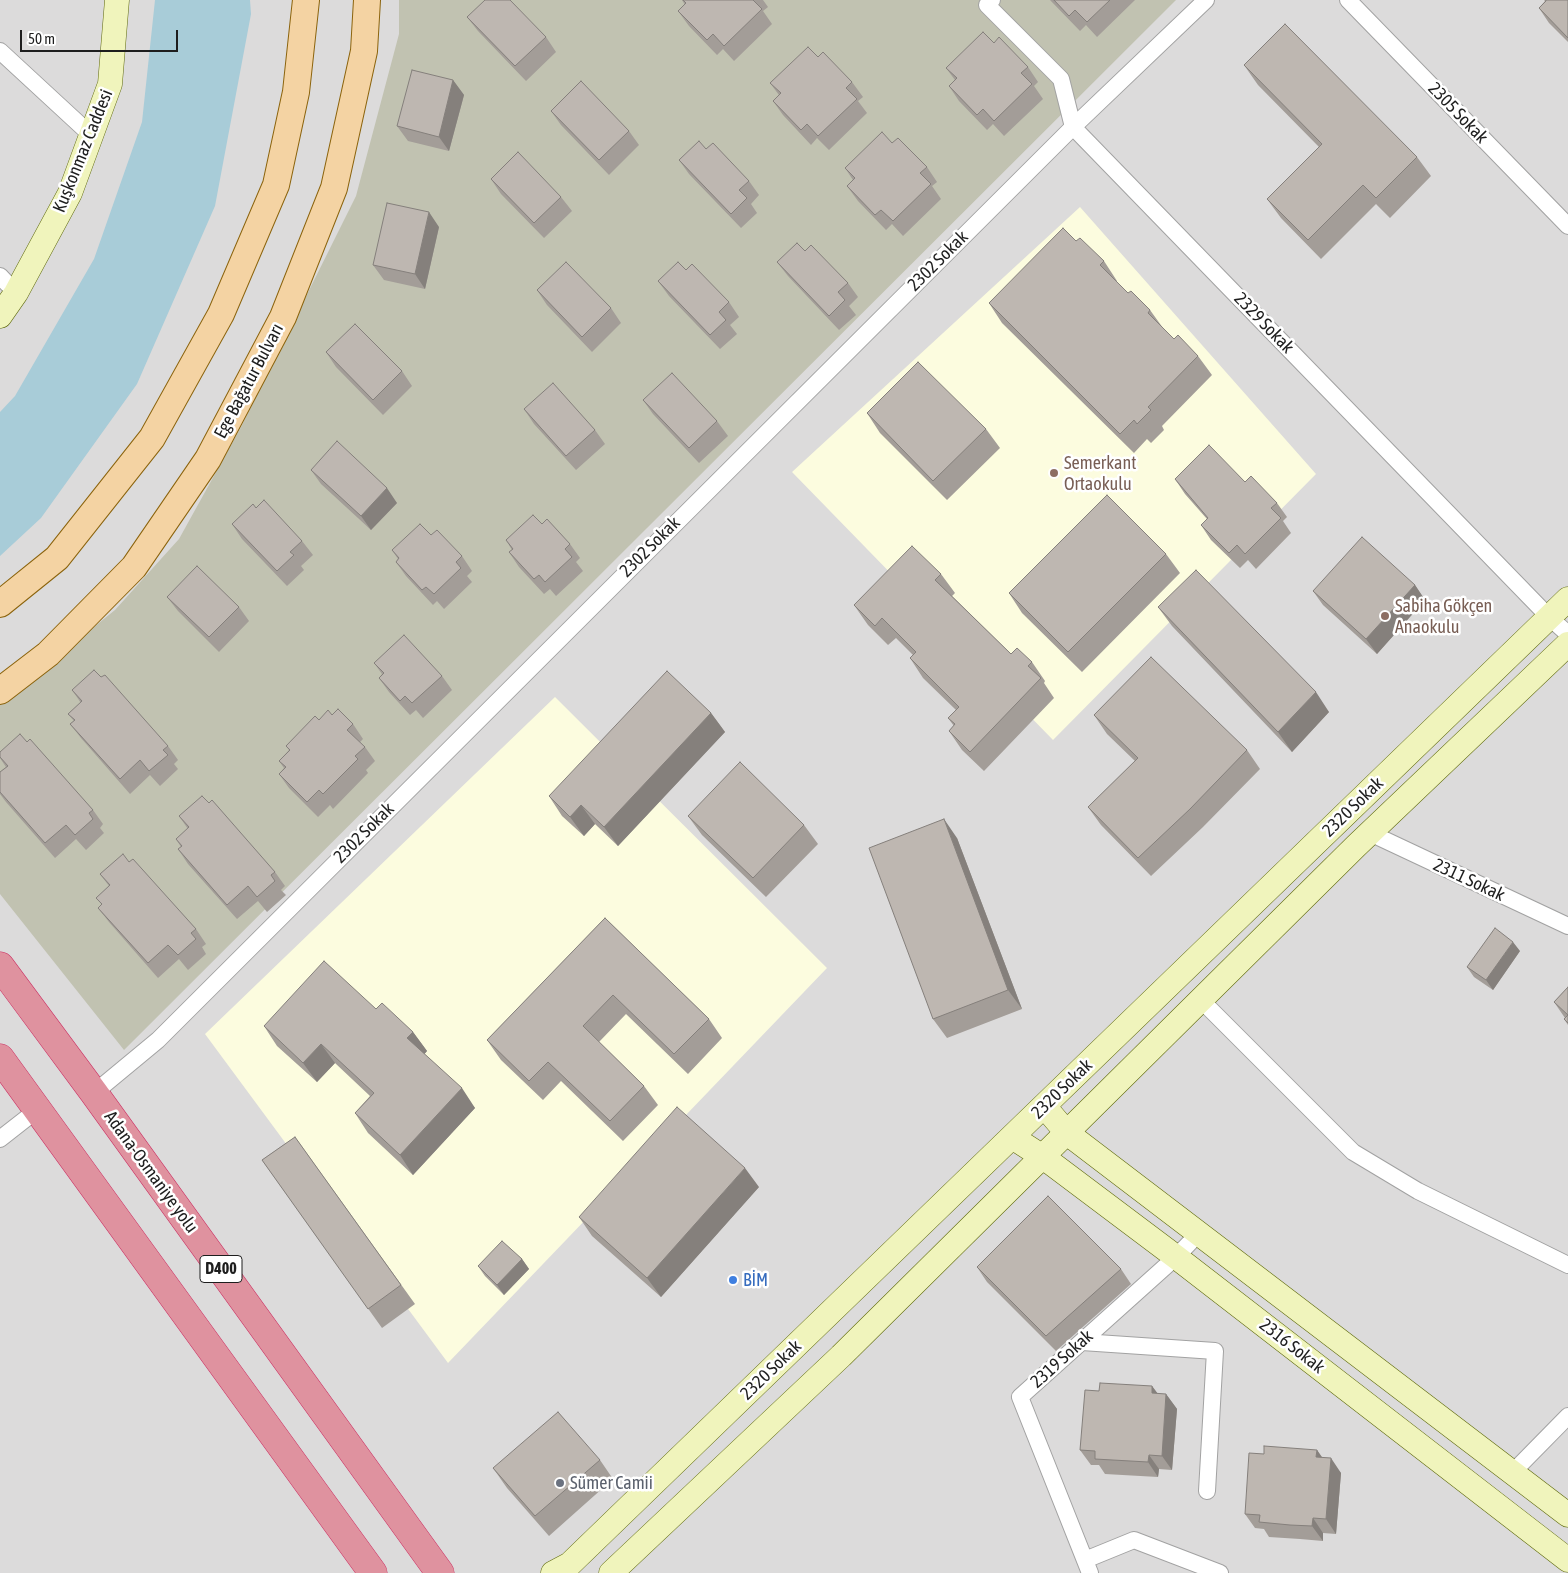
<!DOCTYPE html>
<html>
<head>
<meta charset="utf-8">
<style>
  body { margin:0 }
  #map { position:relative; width:1568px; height:1573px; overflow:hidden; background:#eeebe4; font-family:"Asap Condensed",sans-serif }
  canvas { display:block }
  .scale { position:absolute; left:20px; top:30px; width:158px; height:22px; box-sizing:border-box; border:2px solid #1e1e1e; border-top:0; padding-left:6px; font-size:15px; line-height:18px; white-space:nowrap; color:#1e1e1e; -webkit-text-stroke:4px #fff; paint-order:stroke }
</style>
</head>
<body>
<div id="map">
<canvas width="1568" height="1573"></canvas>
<div class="scale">50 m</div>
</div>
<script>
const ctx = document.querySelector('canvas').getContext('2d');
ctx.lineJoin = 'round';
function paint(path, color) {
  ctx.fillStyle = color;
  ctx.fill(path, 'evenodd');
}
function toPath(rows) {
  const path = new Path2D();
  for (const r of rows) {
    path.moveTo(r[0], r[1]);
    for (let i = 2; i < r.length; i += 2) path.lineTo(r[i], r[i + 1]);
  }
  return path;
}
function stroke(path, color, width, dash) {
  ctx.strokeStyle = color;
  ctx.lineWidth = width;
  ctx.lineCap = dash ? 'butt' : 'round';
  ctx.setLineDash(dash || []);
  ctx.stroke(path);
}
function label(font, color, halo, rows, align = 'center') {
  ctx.font = font + ' "Asap Condensed",sans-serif';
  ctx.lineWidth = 5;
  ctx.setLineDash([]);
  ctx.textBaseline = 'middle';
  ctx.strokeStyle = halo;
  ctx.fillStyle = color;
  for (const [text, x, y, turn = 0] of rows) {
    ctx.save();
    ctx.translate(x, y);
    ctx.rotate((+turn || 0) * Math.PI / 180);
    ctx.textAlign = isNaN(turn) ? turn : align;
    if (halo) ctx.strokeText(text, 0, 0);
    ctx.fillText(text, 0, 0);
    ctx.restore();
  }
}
const residential = toPath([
  [0,0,1568,0,1568,1573,0,1573]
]);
const education = toPath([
  [1080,207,1316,474,1053,740,792,472],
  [555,697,827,968,448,1363,205,1034]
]);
const construction = toPath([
  [399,0,1176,0,124,1050,0,894,0,703,115,610,179,539,241,427,356,196,399,34]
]);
const water = toPath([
  [155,0,250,0,251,14,215,206,137,384,41,518,0,556,0,412,15,396,94,259,142,122]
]);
const street = toPath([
  [992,0,987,5,1061,79,1073,127,1549,617,1568,634],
  [1348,0,1568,226],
  [0,51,91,135],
  [0,276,16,293],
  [1370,833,1568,926],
  [1201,1000,1353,1152,1418,1191,1568,1265],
  [94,1093,158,1040,1073,127,1206,0],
  [0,1139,37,1110],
  [1082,1342,1215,1351,1207,1491],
  [1513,1472,1568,1416],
  [1085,1560,1134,1540,1220,1573],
  [1090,1573,1020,1397,1176,1257,1199,1233]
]);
const secondary = toPath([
  [0,316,16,293,70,193,110,84,117,0],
  [1044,1106,1067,1133,1568,1515],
  [1012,1137,1043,1157,1176,1257,1568,1560],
  [553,1573,570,1564,1568,599],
  [611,1573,841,1356,1356,846,1568,644]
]);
const primary = toPath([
  [0,604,57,558,152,438,221,314,276,185,296,92,306,0],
  [0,691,48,654,134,567,208,459,283,317,334,188,364,51,367,0]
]);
const highway = toPath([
  [0,966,94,1093,440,1573],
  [0,1058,373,1573]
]);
const wall = toPath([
  [682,0,763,0,768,7,763,11,772,24,734,61,723,49,717,55,689,26,678,11,685,5],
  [1050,0,1135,0,1097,37,1086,25,1080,31],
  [1544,0,1568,0,1568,42,1549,23,1539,8,1545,1],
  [467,17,546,37,556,52,526,81,478,31],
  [994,43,1028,67,1038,82,1034,86,1043,99,1004,136,993,124,987,130,959,101,949,86,955,80,946,68],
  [818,57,852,82,863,97,858,101,867,113,829,150,817,138,811,145,783,115,773,101,779,95,770,83],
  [1244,65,1417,157,1431,176,1390,218,1376,204,1321,259,1281,218,1267,199,1319,147,1258,85],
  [453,80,464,95,449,151,408,141,397,126],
  [551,111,629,131,639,145,609,175,561,125],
  [892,143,927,167,937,182,932,186,941,199,903,236,892,224,886,230,858,201,847,186,853,180,845,168],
  [706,149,749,181,759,195,751,204,757,213,741,228,689,174,679,160],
  [491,179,561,197,572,211,544,238,501,194],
  [439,227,425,289,384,280,373,265],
  [1076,241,1104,261,1117,281,1116,282,1128,293,1150,310,1163,328,1174,339,1198,356,1212,375,1162,426,1164,430,1151,443,1147,439,1134,453,1002,323,989,303],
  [805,251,848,283,858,297,849,306,856,315,839,330,788,276,777,262],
  [686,270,729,302,739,317,730,325,737,334,720,349,669,296,658,281],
  [537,290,611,308,621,323,592,352,547,305],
  [326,352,402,371,412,386,383,415,336,367],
  [643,400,717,421,728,436,699,463,653,414],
  [524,409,595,430,605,444,576,470,534,424],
  [867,413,986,429,1000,448,947,500,880,433],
  [311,470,397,503,371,530,321,484],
  [1175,479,1245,482,1277,503,1287,517,1283,521,1291,533,1256,569,1248,560,1240,568,1211,540,1201,525,1207,519,1185,494],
  [256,508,302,541,313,555,301,566,304,570,287,586,242,539,232,524],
  [542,524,570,544,580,558,576,562,583,571,556,596,550,589,544,594,519,567,509,552,512,550,506,540],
  [431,535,462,556,472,571,467,576,472,582,444,609,437,601,433,605,406,576,396,562,398,559,392,550],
  [1166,554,1180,573,1082,672,1022,613,1009,593],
  [941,574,955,593,952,596,1011,654,1032,662,1045,681,1044,683,1054,698,984,771,962,750,949,731,954,726,948,718,956,710,923,678,910,658,913,655,896,638,888,645,868,625,854,605],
  [1415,585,1425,600,1377,654,1323,605,1313,591],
  [167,597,239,607,249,621,219,652,178,611],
  [1158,607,1329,712,1292,752,1172,626],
  [374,663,442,676,452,690,423,718,416,710,410,715,389,692,379,678,382,674],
  [72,690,168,746,178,760,174,764,178,769,160,786,150,775,130,794,81,738,70,724,74,721,68,714,81,703],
  [711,713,725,732,618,846,595,824,584,836,562,816,549,796],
  [332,715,353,724,363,739,360,742,365,747,375,761,366,770,368,773,333,809,330,805,318,817,289,788,279,774,284,768,279,761,289,750,286,746,319,720],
  [1094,715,1247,750,1260,769,1203,827,1151,876,1101,825,1088,807,1135,761,1107,734],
  [27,742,93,810,103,824,100,828,104,833,86,850,76,839,55,858,6,802,0,794,0,772,6,767,0,758,0,752],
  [179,816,275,872,285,886,281,890,286,895,267,912,258,901,237,919,188,864,178,849,181,847,176,839,188,829],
  [688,816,804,825,818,844,766,897,702,835],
  [957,838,1022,1009,947,1038,933,1019],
  [129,862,196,929,206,944,202,947,206,954,188,970,179,959,158,978,109,922,98,908,102,905,96,898,109,886,100,874],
  [605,918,709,1019,722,1038,688,1074,626,1014,599,1042,644,1086,658,1105,623,1141,561,1081,543,1100,501,1060,487,1040],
  [1520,951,1493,990,1474,977,1467,967],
  [1568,987,1568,1025,1564,1019,1565,1018,1554,1002],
  [376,1009,413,1032,427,1051,424,1054,475,1108,413,1175,368,1133,355,1113,370,1096,335,1063,317,1082,277,1046,264,1026],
  [295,1137,415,1304,382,1328,262,1160],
  [759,1187,661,1297,592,1236,579,1217],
  [522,1259,529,1269,504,1295,485,1276,478,1266],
  [977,1267,1121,1269,1131,1284,1056,1351,987,1282],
  [1152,1386,1158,1394,1166,1394,1177,1409,1172,1470,1159,1469,1158,1477,1105,1474,1099,1465,1091,1465,1080,1450,1099,1391],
  [1317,1450,1322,1457,1341,1473,1336,1534,1323,1533,1323,1541,1300,1539,1269,1537,1264,1529,1255,1528,1245,1514,1264,1454],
  [600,1460,613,1479,549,1536,507,1488,493,1468]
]);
const shadedWall = toPath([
  [453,80,464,95,449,151,439,137],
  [429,212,439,227,425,289,415,274],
  [387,488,397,503,371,530,361,516],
  [1415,585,1425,600,1377,654,1366,639],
  [1316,692,1329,712,1292,752,1278,732],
  [711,713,725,732,618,846,604,827],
  [581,805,595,824,584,836,570,817],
  [944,819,957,838,1022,1009,1008,990],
  [1513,942,1520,951,1493,990,1486,980],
  [413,1032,427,1051,421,1058,407,1038],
  [321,1044,335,1063,317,1082,303,1063],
  [462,1088,475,1108,413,1175,400,1155],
  [745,1168,759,1187,661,1297,647,1278],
  [522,1259,529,1269,504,1295,497,1285],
  [1152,1386,1163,1401,1152,1393],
  [1166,1394,1177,1409,1172,1470,1162,1456],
  [1317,1450,1327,1465,1316,1457],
  [1149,1455,1159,1469,1158,1477,1148,1462],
  [1331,1458,1341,1473,1336,1534,1326,1519],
  [1313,1518,1323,1533,1323,1541,1312,1526]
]);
const building = toPath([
  [485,0,510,0,546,37,515,66,467,17,485,0],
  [683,0,753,0,762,9,724,46,713,34,707,40,678,11,686,3,683,0],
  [1054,0,1110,0,1087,22,1075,10,1069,16,1054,0],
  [1546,0,1568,0,1568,38,1539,8,1546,1,1546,0],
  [1285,24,1417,157,1376,198,1363,185,1308,240,1267,199,1322,144,1244,65,1285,24],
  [983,32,994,43,999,37,1028,67,1021,73,1032,84,994,121,983,109,977,115,949,86,957,78,946,68,983,32],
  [808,47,818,57,823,52,852,82,846,88,857,99,818,136,807,124,801,130,773,101,781,93,770,83,808,47],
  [412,70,453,80,439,137,397,126,412,70],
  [581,81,629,131,599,160,551,111,581,81],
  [882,132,892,143,898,138,927,167,920,173,931,184,893,221,881,210,875,215,847,186,855,178,845,168,882,132],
  [699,141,706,149,713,143,749,181,739,190,747,198,731,214,679,160,699,141],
  [518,152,561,197,534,223,491,179,518,152],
  [387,203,429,212,415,274,373,265,387,203],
  [1063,228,1076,241,1080,238,1104,261,1100,265,1128,293,1131,291,1150,310,1148,313,1174,339,1178,335,1198,356,1148,407,1151,410,1137,424,1134,420,1120,434,989,303,1063,228],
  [797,243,805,251,811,245,848,283,838,292,845,300,829,316,777,262,797,243],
  [566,262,611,308,582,337,537,290,566,262],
  [678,262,686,270,692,264,729,302,719,312,726,320,710,335,658,281,678,262],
  [355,324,402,371,373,400,326,352,355,324],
  [918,362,986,429,933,481,867,413,918,362],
  [672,373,717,421,689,448,643,400,672,373],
  [553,383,595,430,566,456,524,409,553,383],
  [337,441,387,488,361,516,311,470,337,441],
  [1209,445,1245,482,1251,476,1277,503,1271,508,1281,518,1245,554,1237,545,1229,553,1201,525,1208,518,1175,479,1209,445],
  [1107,495,1166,554,1068,652,1009,593,1107,495],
  [264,500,302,541,290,552,294,555,277,571,232,524,253,504,256,508,264,500],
  [533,515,542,524,547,519,570,544,565,549,572,557,545,582,539,575,534,579,509,552,513,549,506,540,533,515],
  [420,524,431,535,437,530,462,556,456,562,461,568,434,594,426,587,422,590,396,562,399,558,392,550,420,524],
  [1362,537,1415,585,1366,639,1313,591,1362,537],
  [912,546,941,574,935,580,1011,654,1017,648,1032,662,1028,666,1041,678,970,752,949,731,955,724,948,718,959,707,910,658,916,652,882,618,875,626,854,605,912,546],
  [197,566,239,607,209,637,167,597,197,566],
  [1196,570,1316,692,1278,732,1158,607,1196,570],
  [404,635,442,676,412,703,405,696,400,701,379,678,384,673,374,663,404,635],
  [1151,657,1247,750,1190,809,1138,858,1088,807,1138,758,1094,715,1151,657],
  [94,670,101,677,105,675,168,746,163,750,168,755,149,771,140,760,120,779,70,724,75,720,68,714,82,701,72,690,94,670],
  [667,671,711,713,604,827,581,805,570,817,549,796,667,671],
  [338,709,353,724,347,730,365,747,355,756,358,759,323,794,319,790,307,802,279,774,286,767,279,761,290,750,286,746,315,716,319,720,328,710,332,715,338,709],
  [20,734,27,742,30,739,93,810,89,813,93,819,75,835,66,825,45,843,0,792,0,772,8,766,0,757,0,752,20,734],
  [740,762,804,825,753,878,688,816,740,762],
  [202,796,209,803,212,800,275,872,271,875,275,881,257,897,248,886,227,905,178,849,182,846,176,839,189,827,179,816,202,796],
  [944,819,1008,990,933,1019,869,848,944,819],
  [123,854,129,862,133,859,196,929,191,933,196,939,178,955,168,945,148,963,98,908,102,904,96,898,110,885,100,874,123,854],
  [605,918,709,1019,674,1054,613,995,583,1026,644,1086,610,1121,548,1062,529,1081,487,1040,605,918],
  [1495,928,1513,942,1486,980,1467,967,1495,928],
  [324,961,376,1009,382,1003,413,1032,407,1038,462,1088,400,1155,355,1113,374,1093,321,1044,303,1063,264,1026,324,961],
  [1568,987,1568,1023,1564,1019,1568,1015,1554,1002,1568,987],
  [677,1107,745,1168,647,1278,579,1217,677,1107],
  [295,1137,401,1285,368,1309,262,1160,295,1137],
  [1048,1196,1121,1269,1046,1336,977,1267,1048,1196],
  [502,1241,522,1259,497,1285,478,1266,502,1241],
  [1100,1383,1152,1386,1152,1393,1166,1394,1162,1456,1149,1455,1148,1462,1095,1459,1095,1451,1080,1450,1085,1390,1099,1391,1100,1383],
  [558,1412,600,1460,535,1516,493,1468,558,1412],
  [1264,1446,1317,1450,1316,1457,1331,1458,1326,1519,1313,1518,1312,1526,1290,1525,1259,1522,1260,1515,1245,1514,1249,1453,1264,1454,1264,1446]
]);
const markers = [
  [1054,473,5,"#8d6e63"],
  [1385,616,5,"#8d6e63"],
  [733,1280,5,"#3f7fe0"],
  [560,1483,5,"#6b7280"]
];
const shields = [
  [221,1269,42]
];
const shieldNames = [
  ["D400",221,1269]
];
const streetNames = [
  ["2305 Sokak",1458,113,46],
  ["Kuşkonmaz Caddesi",83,151,-68],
  ["2302 Sokak",938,261,-45],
  ["2329 Sokak",1264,323,46],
  ["Ege Bağatur Bulvarı",249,381,-62],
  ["2302 Sokak",650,547,-45],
  ["2320 Sokak",1353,807,-44],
  ["2302 Sokak",364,833,-45],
  ["2311 Sokak",1469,880,25],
  ["2320 Sokak",1062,1089,-44],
  ["Adana-Osmaniye yolu",151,1172,54],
  ["2316 Sokak",1292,1346,38],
  ["2319 Sokak",1062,1359,-42],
  ["2320 Sokak",771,1370,-44]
];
const educationNames = [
  ["Semerkant",1064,463],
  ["Ortaokulu",1064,484],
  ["Sabiha Gökçen",1395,606],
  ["Anaokulu",1395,627]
];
const shopNames = [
  ["BİM",743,1280]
];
const worshipNames = [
  ["Sümer Camii",570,1483]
];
paint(residential, '#dcdbdb');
paint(education, '#fcfcdf');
paint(construction, '#c1c2b1');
paint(water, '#a8ccd8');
stroke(street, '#a2a2a2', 18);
stroke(secondary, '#606b0e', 25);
stroke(primary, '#8b630c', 28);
stroke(highway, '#cb3264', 29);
stroke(street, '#fff', 16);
stroke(secondary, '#f0f4bc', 24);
stroke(primary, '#f4d3a3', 26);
stroke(highway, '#df929f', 28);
paint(wall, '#a39d98');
paint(shadedWall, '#85807c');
paint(building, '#beb7b1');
stroke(building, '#85807c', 1);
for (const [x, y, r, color] of markers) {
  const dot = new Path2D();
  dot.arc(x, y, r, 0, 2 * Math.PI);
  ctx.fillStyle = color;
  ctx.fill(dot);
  stroke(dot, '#fff', 2);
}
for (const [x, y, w] of shields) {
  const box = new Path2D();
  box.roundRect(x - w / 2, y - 13.5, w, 27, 4);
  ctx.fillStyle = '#fff';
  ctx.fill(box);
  stroke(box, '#1e1e1e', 1);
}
label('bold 16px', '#1e1e1e', null, shieldNames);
label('18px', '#1e1e1e', '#fff', streetNames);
label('18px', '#785e54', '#fff', educationNames, 'left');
label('18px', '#366cbe', '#fff', shopNames, 'left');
label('18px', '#5b616d', '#fff', worshipNames, 'left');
</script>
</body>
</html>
